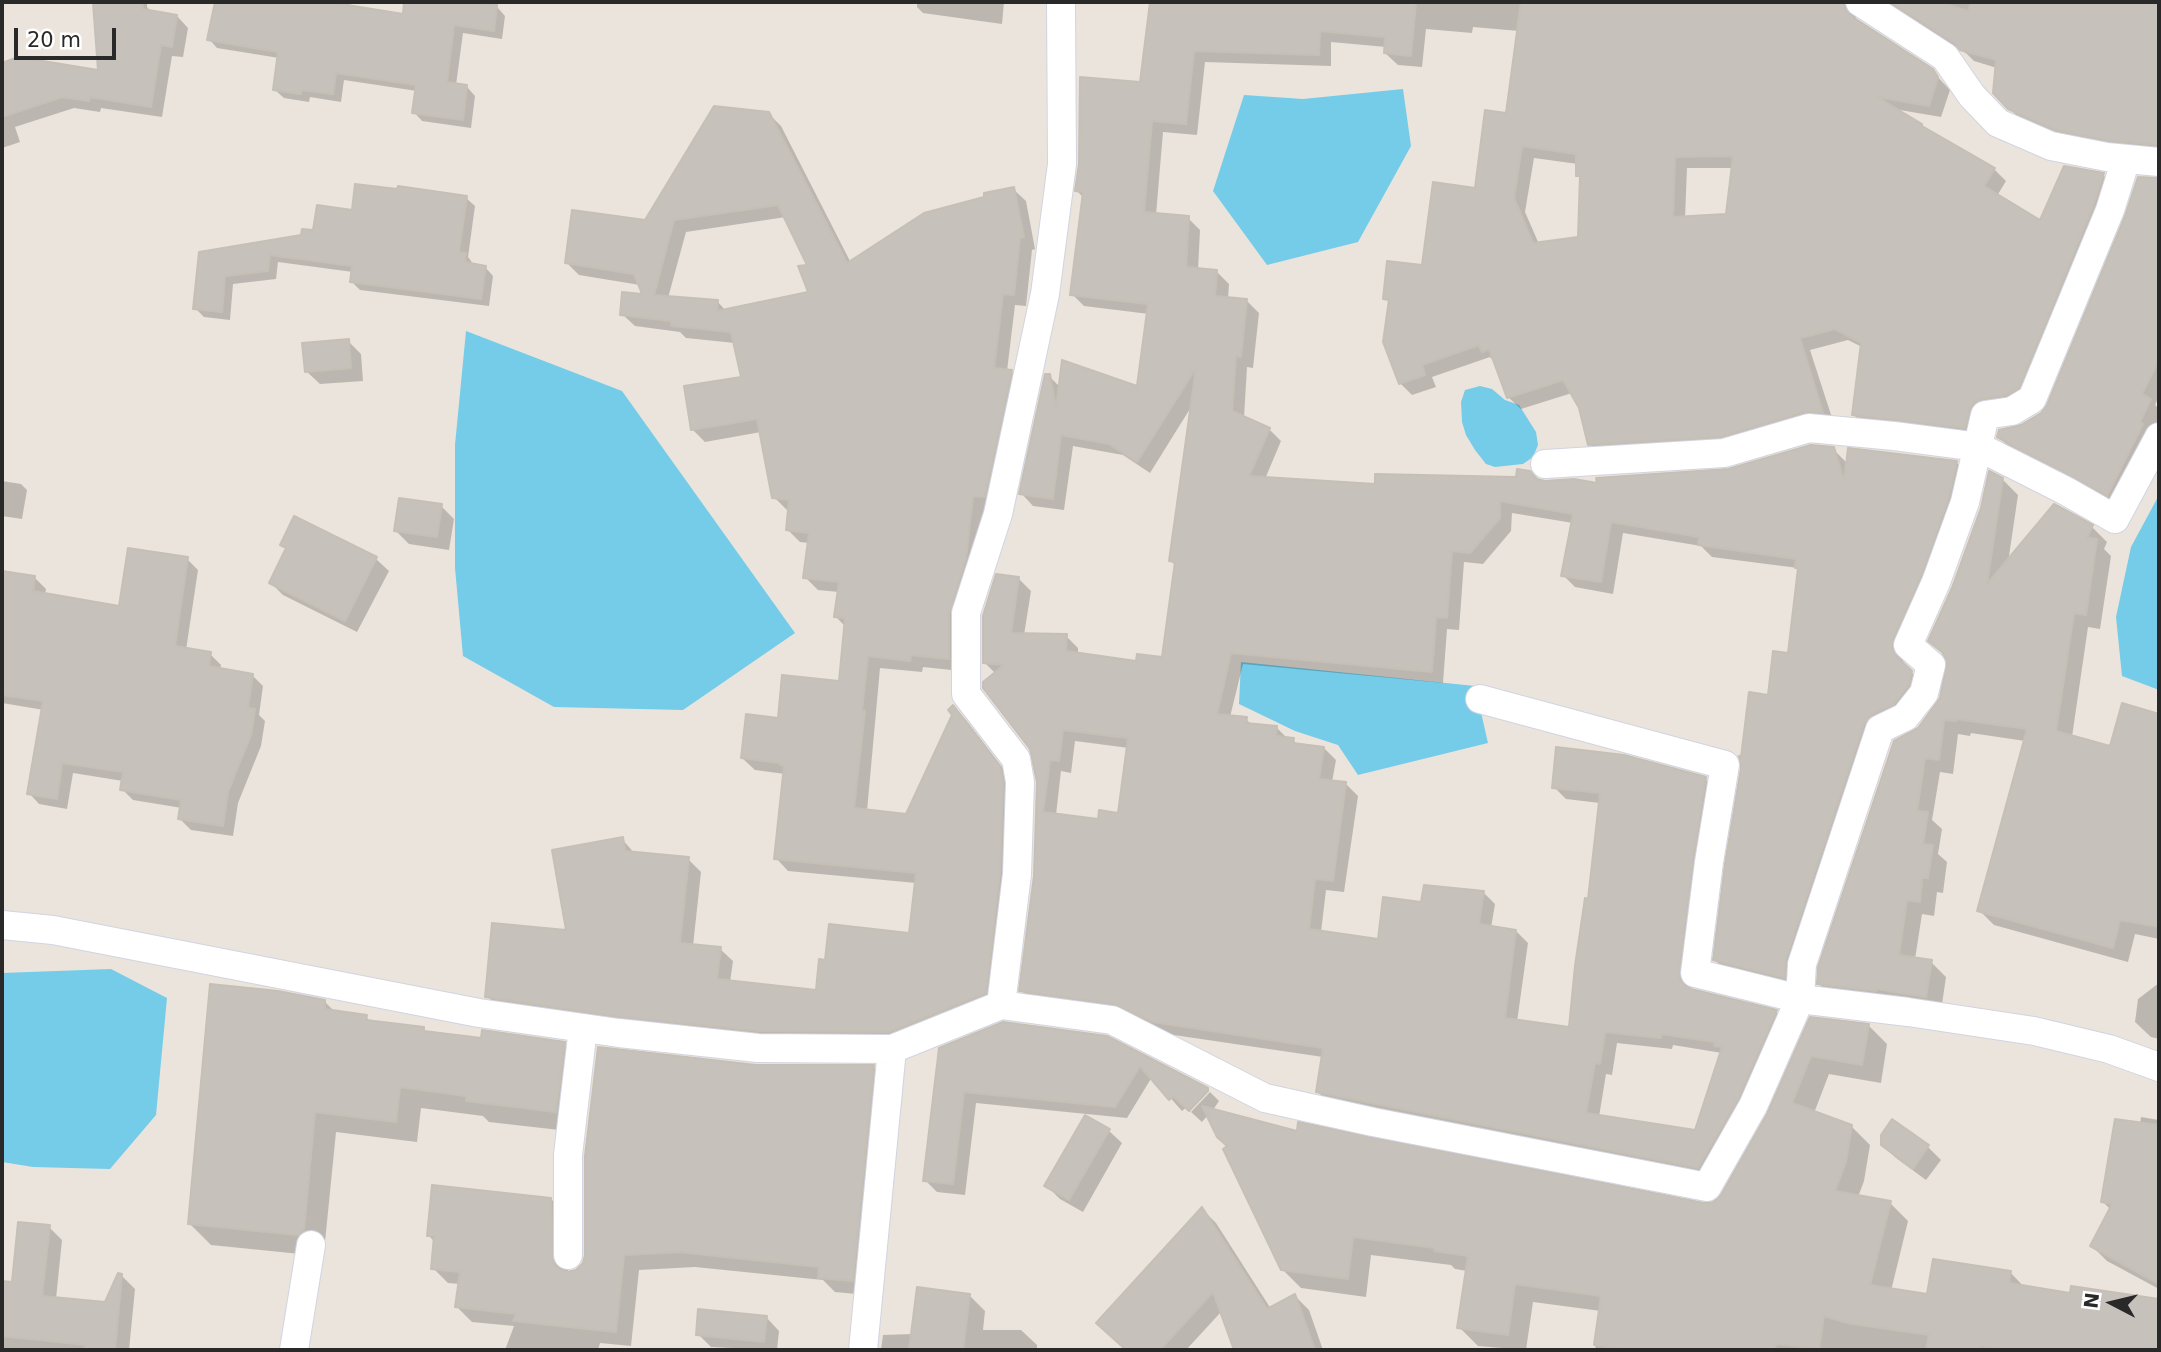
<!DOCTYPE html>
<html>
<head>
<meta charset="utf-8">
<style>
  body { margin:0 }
  #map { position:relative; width:2161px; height:1352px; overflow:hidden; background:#ebe4dc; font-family:"DejaVu Sans",sans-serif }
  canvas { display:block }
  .frame { position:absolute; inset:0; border:4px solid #292929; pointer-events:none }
  .north { position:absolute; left:2077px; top:1268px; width:70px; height:70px; -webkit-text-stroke:5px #fff; paint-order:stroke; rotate:277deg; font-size:19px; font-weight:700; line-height:28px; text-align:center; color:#292929 }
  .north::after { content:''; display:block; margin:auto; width:24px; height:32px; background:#292929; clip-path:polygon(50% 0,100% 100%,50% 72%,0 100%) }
  .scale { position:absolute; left:14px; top:28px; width:102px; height:32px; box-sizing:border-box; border:4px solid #292929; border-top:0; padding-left:9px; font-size:21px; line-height:24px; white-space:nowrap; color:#292929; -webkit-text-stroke:5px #fff; paint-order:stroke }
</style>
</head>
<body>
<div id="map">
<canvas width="2161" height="1352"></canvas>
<div class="frame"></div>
<div class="north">N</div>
<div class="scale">20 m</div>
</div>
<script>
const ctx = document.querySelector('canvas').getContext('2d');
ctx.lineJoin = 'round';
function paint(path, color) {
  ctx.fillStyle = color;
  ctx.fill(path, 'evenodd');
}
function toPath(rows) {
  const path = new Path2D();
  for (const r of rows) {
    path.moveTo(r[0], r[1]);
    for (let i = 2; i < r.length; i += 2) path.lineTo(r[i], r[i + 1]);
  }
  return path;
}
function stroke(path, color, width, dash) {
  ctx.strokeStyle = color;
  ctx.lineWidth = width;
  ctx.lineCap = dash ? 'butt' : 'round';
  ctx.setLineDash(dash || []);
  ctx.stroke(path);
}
const water = toPath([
  [1403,89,1411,146,1358,242,1267,265,1213,191,1244,95,1303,99],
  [466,331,622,391,795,633,683,710,554,707,463,656,455,568,455,445],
  [1480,386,1492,389,1505,400,1519,405,1536,432,1538,445,1533,457,1523,464,1495,467,1486,464,1475,450,1466,435,1462,422,1461,402,1465,390],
  [2159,495,2159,690,2122,676,2116,617,2131,547],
  [1241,662,1475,686,1488,743,1358,775,1338,745,1295,731,1239,704],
  [111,969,167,998,156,1115,110,1169,33,1167,2,1162,2,973]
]);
const shadow = toPath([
  [95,2,147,2,147,7,152,13,177,16,188,28,183,57,172,56,162,117,101,108,100,112,74,108,15,127,20,142,2,148,2,65,18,59,100,72],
  [216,2,350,2,349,6,453,22,456,2,497,7,505,16,502,39,463,33,456,85,467,87,475,96,471,128,422,121,414,112,417,91,344,80,341,102,310,97,309,102,284,98,275,90,279,58,217,48,209,39],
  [917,2,1004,2,1002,24,923,13,917,7],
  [1151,2,1219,8,1221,2,1862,2,1855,15,1857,22,1932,71,1950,90,1941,117,1894,109,1926,131,1994,169,2006,181,1997,196,2041,222,2103,175,2115,187,2030,400,1977,440,1866,427,1854,415,1862,347,1848,340,1810,350,1834,424,1734,448,1602,456,1590,444,1581,408,1572,393,1521,409,1508,397,1495,363,1490,357,1432,377,1436,387,1412,395,1400,383,1391,304,1385,298,1424,267,1477,190,1508,115,1519,31,1473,27,1472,33,1426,29,1422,67,1398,65,1385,53,1386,47,1331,42,1331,66,1205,62,1197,135,1163,132,1156,215,1188,218,1200,230,1198,270,1216,271,1229,284,1228,299,1247,301,1259,313,1253,368,1247,367,1244,418,1269,429,1281,441,1265,479,1377,485,1537,480,1599,485,1729,471,1833,449,1848,464,1957,463,1969,475,1904,652,1903,661,1907,668,1924,685,1884,726,1796,989,1727,972,1715,960,1770,697,1789,655,1798,568,1712,557,1701,546,1623,533,1613,594,1575,587,1563,575,1573,523,1512,513,1511,531,1483,564,1464,562,1459,630,1447,629,1443,683,1243,664,1230,717,1246,719,1252,725,1277,728,1288,739,1293,740,1298,745,1324,748,1336,760,1332,782,1346,784,1358,796,1344,892,1326,890,1321,932,1379,941,1423,904,1483,892,1495,904,1491,928,1516,931,1528,943,1517,1022,1571,1029,1600,803,1566,799,1554,787,1705,779,1717,791,1704,872,1691,991,1776,1012,1788,1024,1711,1180,1330,1104,1318,1092,1323,1057,1167,1034,1033,1002,1021,990,1035,876,1038,779,1031,749,996,674,984,662,1019,579,1031,591,1024,635,1066,636,1078,648,1078,655,1137,663,1164,659,1176,566,1171,561,1193,404,1150,473,1123,455,1073,446,1064,510,1033,506,1021,493,1049,376,1061,388,1138,389,1149,314,1084,306,1072,294,1084,198,1077,191,1141,83],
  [1534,158,1578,164,1578,175,1581,179,1580,238,1539,244,1525,212],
  [1687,168,1733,168,1727,215,1685,218],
  [1075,741,1129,748,1120,815,1100,821,1056,815,1061,771,1071,773],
  [1617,1043,1672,1049,1673,1045,1722,1053,1696,1132,1599,1117,1606,1074,1612,1075],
  [1886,2,2159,2,2159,156,2070,142,2022,121,1994,93,1997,68,1974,61,1967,54],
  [768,113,781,126,851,263,1013,189,1026,201,1035,249,1032,250,1026,306,1015,305,1007,371,1011,371,1023,384,997,509,985,507,978,571,961,671,923,667,922,672,880,668,867,811,907,816,954,715,953,707,966,720,1012,780,998,1005,902,1044,773,1043,499,1009,487,996,569,932,622,839,635,854,688,859,701,872,693,946,720,949,733,961,730,982,818,991,911,935,916,883,788,871,776,858,785,774,755,770,742,758,779,720,840,683,846,627,836,617,839,592,818,590,805,577,809,543,800,542,788,530,790,510,787,510,774,497,761,432,705,442,692,429,743,379,735,343,686,338,680,332,635,326,622,314,645,296,640,285,579,275,567,263,645,221],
  [786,217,810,267,811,293,726,311,717,301,668,298,686,232],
  [2158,180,2159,180,2159,396,2155,405,2159,409,2159,419,2120,506,2011,449,1999,437,2042,415,2048,407],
  [466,198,475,206,468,257,474,265,485,267,493,276,489,306,360,290,352,282,353,272,278,262,276,279,233,284,230,320,204,317,195,308,200,254,303,236,353,212],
  [348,341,361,354,363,381,320,384,306,371],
  [2002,479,2018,495,2008,563,2092,527,2107,542,2104,549,2111,556,2100,629,2088,627,2072,737,2111,748,2123,705,2159,716,2159,939,2135,934,2128,962,1994,925,1979,910,2025,741,1971,733,1970,736,1958,734,1953,774,1940,772,1932,820,1942,829,1938,854,1947,862,1943,893,1937,892,1934,916,1922,914,1915,959,1931,962,1946,977,1941,1011,1835,999,1819,984,1919,729,1942,698],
  [2,481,21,484,27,490,22,519,2,516],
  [441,506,454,519,449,550,409,544,396,531],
  [295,518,376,559,389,571,357,632,283,595,271,583,287,550,282,545],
  [187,559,198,570,186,650,210,654,221,665,220,670,252,675,263,686,259,715,265,721,261,746,238,803,233,836,191,830,180,819,182,808,133,800,122,789,123,781,73,773,67,809,39,804,29,793,44,710,2,703,2,586,4,573,35,578,46,589,45,595,120,608],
  [2159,983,2159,1039,2151,1037,2135,1022,2138,999],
  [325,1002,336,1013,366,1017,371,1022,423,1029,427,1033,483,1040,564,1044,585,1065,577,1132,489,1122,483,1116,421,1108,417,1142,336,1132,324,1252,320,1256,211,1245,190,1224],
  [1811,1019,1869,1026,1887,1044,1881,1083,1829,1074,1814,1113,1851,1126,1870,1145,1864,1181,1858,1197,1890,1203,1908,1221,1891,1291,1928,1296,2010,1272,2025,1288,2071,1295,2073,1288,2159,1301,2159,1350,1595,1350,1601,1311,1533,1302,1526,1350,1478,1346,1459,1327,1467,1271,1455,1269,1451,1265,1371,1255,1366,1297,1301,1288,1282,1269,1229,1147,1208,1115,1202,1122,1191,1112,1210,1092,1219,1101,1213,1110,1298,1133,1704,1205,1714,1204,1723,1196,1769,1115],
  [1106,1038,1209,1091,1205,1091,1182,1111,1152,1077,1127,1118,976,1103,965,1195,937,1192,925,1180,940,1049],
  [756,1066,873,1067,888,1082,867,1295,835,1292,823,1280,695,1267,639,1270,631,1346,600,1343,598,1350,505,1350,514,1326,472,1322,457,1307,460,1284,448,1283,433,1268,435,1242,428,1235,551,1199,566,1214,568,1274,577,1271],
  [2141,1117,2159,1120,2159,1289,2107,1261,2092,1246,2111,1210,2103,1202,2140,1124],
  [1893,1121,1928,1147,1941,1160,1926,1180,1896,1158,1883,1145],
  [1108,1130,1122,1143,1083,1212,1060,1199,1046,1185],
  [1202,1209,1216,1223,1271,1309,1295,1296,1309,1310,1323,1350,1235,1350,1221,1312,1186,1350,1127,1350,1113,1337],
  [49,1227,62,1240,56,1299,106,1304,122,1276,135,1289,129,1350,2,1350,2,1282,13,1284],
  [969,1295,985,1311,983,1330,1021,1330,1037,1345,1037,1350,881,1350,883,1335,913,1334],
  [766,1317,779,1331,777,1350,711,1347,698,1334]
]);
const building = toPath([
  [142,2,143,9,177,15,172,47,161,45,151,107,90,97,89,101,62,97,2,117,2,63,18,57,98,70,93,3,142,2],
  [215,2,329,2,403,14,404,2,470,2,497,5,494,31,454,25,447,82,467,85,463,120,412,113,416,85,336,73,333,94,302,90,301,94,273,90,278,52,207,40,215,2],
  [1150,2,1416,2,1411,56,1384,53,1385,37,1320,31,1319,55,1194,51,1186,124,1152,121,1144,212,1189,216,1186,267,1217,270,1215,296,1247,299,1241,357,1236,356,1232,411,1270,428,1249,476,1375,484,1375,474,1516,477,1517,469,1530,471,1537,479,1545,481,1574,479,1597,483,1596,478,1728,469,1811,445,1834,447,1844,481,1848,448,1957,461,1949,497,1921,576,1893,639,1892,648,1897,657,1912,671,1909,685,1894,704,1872,714,1864,724,1786,959,1785,978,1713,960,1725,864,1741,768,1739,756,1741,757,1749,692,1768,695,1773,651,1788,653,1798,568,1795,568,1796,559,1698,545,1699,537,1611,522,1601,582,1561,576,1573,514,1500,501,1500,518,1470,553,1452,551,1447,618,1436,617,1432,672,1231,653,1217,714,1247,717,1246,723,1277,726,1276,736,1294,738,1293,743,1324,747,1319,779,1346,782,1333,881,1315,879,1309,929,1378,939,1383,897,1421,902,1424,885,1484,891,1479,924,1516,930,1505,1018,1569,1027,1575,966,1585,898,1588,899,1600,793,1552,788,1556,747,1624,755,1706,777,1693,859,1679,978,1684,985,1691,989,1777,1010,1738,1099,1698,1168,1316,1092,1323,1048,1153,1022,1114,1004,1019,991,1034,876,1037,782,1030,749,983,688,983,682,1004,665,983,663,983,616,996,574,1019,577,1011,633,1067,634,1066,651,1136,661,1137,654,1162,657,1175,562,1169,561,1196,368,1137,462,1109,444,1061,435,1053,499,1019,494,1045,374,1050,374,1056,409,1062,360,1137,386,1148,304,1070,295,1083,192,1075,191,1079,164,1080,77,1140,82,1150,2],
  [1063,730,1128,738,1118,813,1099,810,1098,819,1043,812,1050,760,1059,761,1063,730],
  [1605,1032,1661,1038,1661,1034,1715,1042,1714,1046,1722,1047,1695,1130,1586,1113,1595,1063,1600,1064,1605,1032],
  [1521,2,1843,2,1846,10,1851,16,1933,69,1938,77,1929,106,1877,97,1922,124,1922,126,1995,168,1984,186,2040,220,2064,166,2104,173,2094,204,2019,388,2006,395,1983,399,1974,402,1969,411,1965,428,1852,415,1861,343,1835,329,1800,338,1823,413,1804,412,1721,437,1588,445,1579,408,1563,380,1507,398,1489,349,1482,352,1479,345,1422,365,1425,375,1399,384,1383,342,1389,300,1383,299,1387,261,1422,265,1433,182,1475,188,1485,110,1506,113,1521,2],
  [1522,146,1576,154,1576,176,1580,176,1578,237,1533,243,1514,198,1522,146],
  [1733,156,1726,214,1673,217,1675,157,1733,156],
  [1890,2,1940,2,1968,11,1971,2,2159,2,2159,145,2109,141,2056,130,2008,109,1993,93,1996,60,1960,50,1954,43,1890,2],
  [714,106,769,112,847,263,924,213,984,197,984,193,1014,187,1024,237,1020,238,1014,295,1003,294,994,368,1012,370,985,497,973,496,966,558,949,613,949,659,911,655,910,661,868,656,862,710,865,711,854,808,906,814,952,715,948,710,953,705,1000,766,1003,783,1000,873,986,993,889,1032,759,1031,621,1017,485,997,492,923,566,930,552,850,623,837,625,851,689,857,680,943,721,947,717,979,816,990,819,959,825,960,829,924,909,933,916,873,774,859,784,766,780,765,780,763,741,758,746,714,778,718,782,675,839,681,845,618,834,617,839,582,803,578,809,533,786,530,789,500,772,498,757,419,691,430,684,386,741,377,731,332,672,326,671,321,620,315,622,292,642,294,634,274,565,263,572,210,645,220,714,106],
  [778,205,807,265,798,266,808,292,717,311,718,300,654,295,674,220,778,205],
  [2138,177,2159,178,2159,360,2142,394,2151,399,2140,422,2143,424,2107,496,1997,437,1999,430,2021,425,2041,413,2047,405,2125,216,2138,177],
  [355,184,397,189,398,186,467,196,459,252,466,253,465,262,486,266,481,299,350,282,352,266,270,255,268,271,225,276,222,312,193,309,199,252,301,235,302,229,313,230,317,205,352,210,355,184],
  [349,339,351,368,305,372,302,343,349,339],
  [1989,471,2003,478,1987,584,2054,504,2093,525,2087,538,2097,539,2086,615,2074,613,2056,731,2110,746,2122,703,2159,714,2159,927,2120,920,2113,948,1977,911,2027,729,1956,719,1956,721,1944,720,1939,760,1925,758,1917,811,1928,812,1923,844,1933,845,1928,878,1922,878,1920,902,1907,900,1899,955,1932,960,1926,997,1876,989,1876,991,1817,984,1818,967,1894,741,1918,728,1940,698,1947,661,1942,652,1928,641,1952,588,1981,508,1989,471],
  [399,498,442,504,437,537,394,531,399,498],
  [294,516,377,557,345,621,269,583,286,548,280,545,294,516],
  [128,548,188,557,175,646,211,652,209,666,253,674,248,708,255,709,251,735,228,792,223,826,178,819,181,800,120,790,123,772,62,763,57,799,27,794,43,701,2,695,2,571,35,576,33,591,119,606,128,548],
  [210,984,278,991,325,1000,325,1009,367,1015,366,1020,424,1027,424,1031,481,1038,482,1030,565,1042,556,1112,466,1101,466,1096,400,1087,396,1122,315,1112,304,1230,298,1235,188,1224,210,984],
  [1810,1017,1869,1024,1862,1065,1811,1056,1792,1103,1852,1125,1846,1162,1835,1191,1891,1201,1870,1285,1927,1294,1933,1259,2011,1271,2009,1283,2070,1293,2071,1286,2159,1299,2159,1350,2006,1350,1980,1346,1979,1350,1926,1350,1929,1335,1847,1323,1824,1316,1819,1349,1776,1344,1775,1350,1626,1350,1594,1345,1601,1296,1515,1284,1508,1335,1457,1328,1468,1256,1434,1251,1435,1248,1353,1237,1348,1279,1281,1270,1223,1149,1227,1146,1217,1137,1202,1106,1297,1131,1298,1122,1704,1203,1713,1202,1721,1195,1767,1114,1810,1017],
  [1003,1022,1107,1036,1208,1088,1208,1091,1189,1111,1173,1096,1169,1100,1140,1066,1115,1107,964,1092,953,1184,923,1181,939,1048,1003,1022],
  [598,1047,756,1065,874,1065,853,1281,818,1278,819,1267,679,1252,624,1255,616,1332,513,1321,516,1314,455,1307,460,1272,431,1269,434,1236,427,1236,432,1185,551,1198,553,1263,559,1269,567,1272,576,1270,583,1263,585,1255,585,1156,598,1047],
  [1085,1115,1110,1129,1069,1200,1044,1186,1085,1115],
  [1892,1119,1929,1145,1913,1169,1881,1145,1881,1135,1892,1119],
  [2115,1119,2159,1125,2159,1284,2090,1246,2112,1204,2101,1202,2115,1119],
  [1202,1207,1267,1309,1295,1294,1315,1350,1234,1350,1213,1292,1160,1350,1126,1350,1096,1323,1202,1207],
  [18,1222,50,1225,42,1296,105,1302,118,1273,122,1274,115,1350,83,1350,86,1345,2,1336,2,1281,12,1282,18,1222],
  [917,1287,970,1294,963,1350,909,1350,917,1287],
  [698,1309,767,1316,764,1342,696,1335,698,1309]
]);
const minor = toPath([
  [1860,2,1945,57,1972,96,1998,123,2051,146,2107,157,2159,162],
  [1545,464,1724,453,1809,428,1894,436,1979,447,2066,491,2115,519,2159,437],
  [1480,699,1725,765,1709,862,1695,973,1800,999,1802,964,1880,729,1905,717,1924,693,1931,665,1908,645,1936,582,1965,502,1985,415,2012,411,2032,399,2110,210,2126,159],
  [2,925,53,930,479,1013,619,1033,758,1048,892,1049,1001,1005,1112,1020,1265,1098,1373,1122,1707,1187,1753,1106,1800,999,1908,1012,2034,1031,2109,1049,2159,1067],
  [1001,1005,1017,874,1020,782,1016,759,966,694,966,613,998,514,1045,294,1062,164,1061,2],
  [568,1255,568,1155,583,1028],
  [294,1350,311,1245],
  [863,1350,892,1049]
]);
paint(water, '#74cce8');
paint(shadow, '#0003');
paint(building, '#c6c1bb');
stroke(building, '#c6bfb5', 2);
stroke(minor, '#d1d4e1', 30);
stroke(minor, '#fff', 28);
</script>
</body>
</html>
